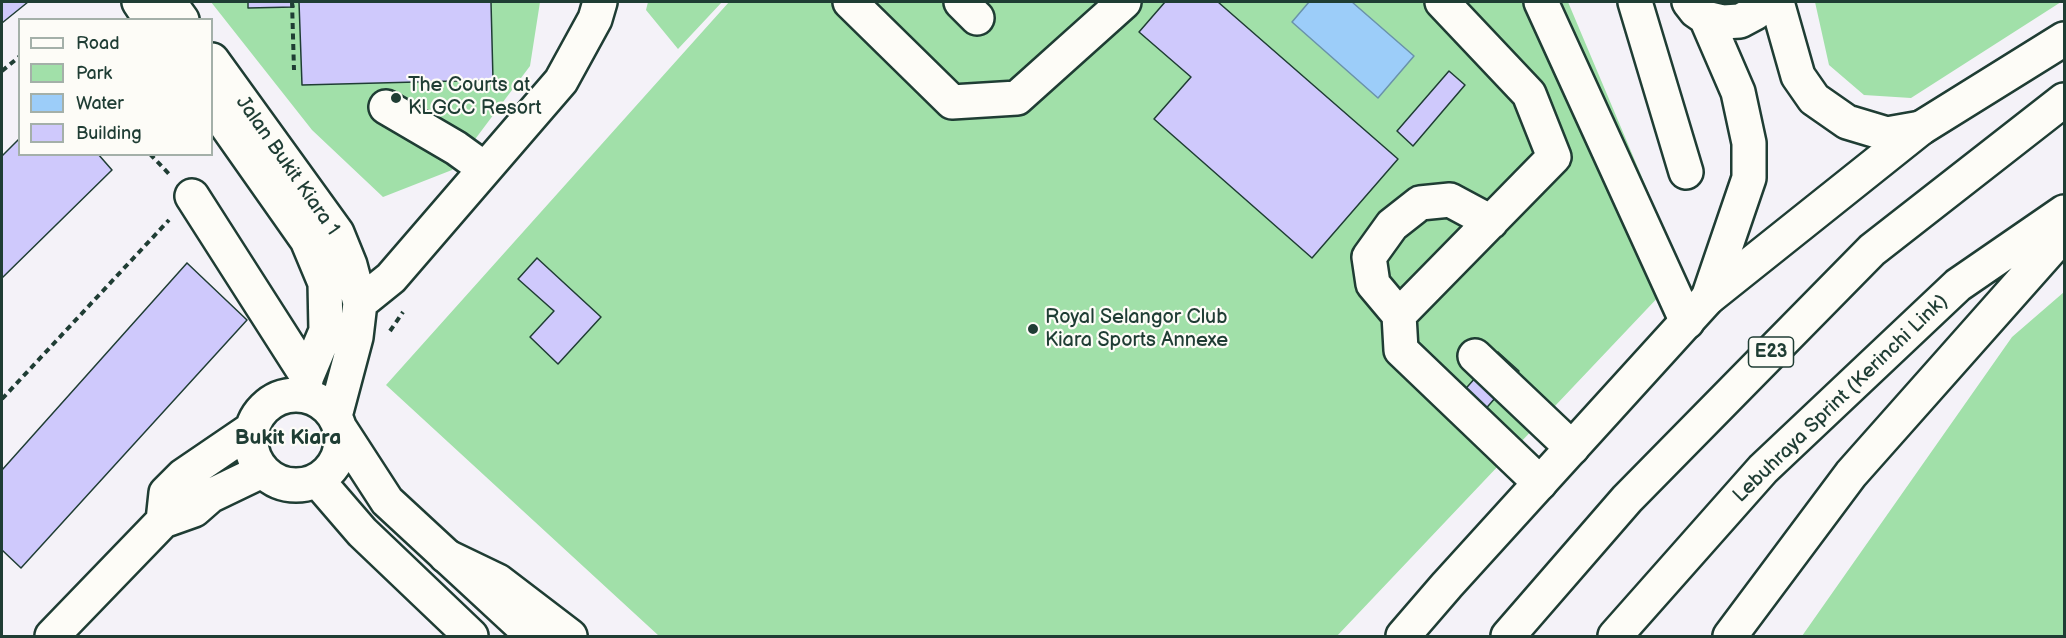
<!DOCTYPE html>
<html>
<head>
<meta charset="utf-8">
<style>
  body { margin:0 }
  #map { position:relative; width:2066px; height:638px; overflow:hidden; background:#f4f2f8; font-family:"Balsamiq Sans",sans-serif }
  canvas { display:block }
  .frame { position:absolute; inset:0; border:3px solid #1f3d34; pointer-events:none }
  .legend { position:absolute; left:18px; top:18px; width:195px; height:138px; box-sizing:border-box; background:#fdfcf7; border:2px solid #a4b0a9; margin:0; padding:8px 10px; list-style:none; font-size:18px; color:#1f3d34 }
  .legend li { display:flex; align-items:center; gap:12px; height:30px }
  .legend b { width:30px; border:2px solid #a4b0a9 }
</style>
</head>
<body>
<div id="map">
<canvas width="2066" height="638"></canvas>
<div class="frame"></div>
<ul class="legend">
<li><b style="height:8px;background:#fdfcf7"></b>Road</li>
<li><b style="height:16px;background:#a1e0a9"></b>Park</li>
<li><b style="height:16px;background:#9ccdf9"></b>Water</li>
<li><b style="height:16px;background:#cfc9fc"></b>Building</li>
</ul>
</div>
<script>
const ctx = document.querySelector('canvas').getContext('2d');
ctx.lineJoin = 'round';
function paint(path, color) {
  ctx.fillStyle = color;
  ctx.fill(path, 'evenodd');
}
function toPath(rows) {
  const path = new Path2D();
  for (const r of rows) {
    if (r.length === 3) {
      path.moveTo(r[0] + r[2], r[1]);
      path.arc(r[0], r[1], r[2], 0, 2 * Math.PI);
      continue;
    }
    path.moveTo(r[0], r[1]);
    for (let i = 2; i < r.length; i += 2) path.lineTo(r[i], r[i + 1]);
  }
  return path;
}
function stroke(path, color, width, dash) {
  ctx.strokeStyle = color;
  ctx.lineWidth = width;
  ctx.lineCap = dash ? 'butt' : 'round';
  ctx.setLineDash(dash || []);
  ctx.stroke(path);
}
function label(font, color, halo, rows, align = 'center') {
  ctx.font = font + ' "Balsamiq Sans",sans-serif';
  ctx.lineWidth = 4.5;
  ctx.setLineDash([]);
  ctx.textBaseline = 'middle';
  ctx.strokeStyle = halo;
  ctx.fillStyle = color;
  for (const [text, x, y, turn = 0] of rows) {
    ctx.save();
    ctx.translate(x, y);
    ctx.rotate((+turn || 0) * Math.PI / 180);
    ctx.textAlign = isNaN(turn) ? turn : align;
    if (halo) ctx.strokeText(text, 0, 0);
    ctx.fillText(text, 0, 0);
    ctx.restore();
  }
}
const green = toPath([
  [211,2,540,2,530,66,452,170,383,197,312,130],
  [648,2,722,2,678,49,646,10],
  [729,2,1568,2,1682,272,1337,636,659,636,386,385],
  [1815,2,2061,2,1911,98,1864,95,1829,65],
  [2064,292,2064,636,1802,636,2012,337]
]);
const water = toPath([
  [1309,2,1352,2,1414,56,1378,98,1292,22,1309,2]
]);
const building = toPath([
  [2,2,28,2,2,23,2,2],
  [248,2,293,2,294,7,248,8,248,2],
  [299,2,491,2,493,80,302,85,299,2],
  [1165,2,1218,2,1398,159,1312,258,1154,119,1191,77,1139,32,1165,2],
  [1449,71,1465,85,1413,146,1397,131,1449,71],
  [20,138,20,154,98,154,112,170,2,278,2,156,20,138],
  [537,258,601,317,558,364,530,337,554,311,518,279,537,258],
  [187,263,247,320,21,568,2,550,2,470,187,263],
  [1498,352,1519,371,1467,430,1446,411,1498,352]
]);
const path = toPath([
  [292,2,294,70],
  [2,71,20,56],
  [150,154,170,175],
  [390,331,403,312],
  [2,399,169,220]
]);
const minor = toPath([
  [139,2,151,20],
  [169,2,182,20],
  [850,2,952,102,1017,98,1124,2],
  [961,2,977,18],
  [1442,2,1529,94,1554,157,1399,315,1401,350,1540,483],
  [1541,2,1687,322],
  [1635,2,1686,172],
  [1689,2,1696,11,1706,18,1723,22,1740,21,1755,13,1765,2],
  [1777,2,1798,76,1814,99,1847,122,1887,134,1921,128],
  [1706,18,1738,92,1749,143,1749,178,1708,298],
  [212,60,337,233,350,265,360,303,356,337,335,416],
  [212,105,307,240,325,283,326,331,307,376,302,395],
  [386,107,456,148,485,169],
  [192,196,307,376],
  [360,303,391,278,561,81,595,19,600,2],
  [1399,315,1373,284,1369,257,1392,225,1420,203,1450,200,1491,222],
  [1475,356,1572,448],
  [296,440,45],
  [341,430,387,501,533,636],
  [318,481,362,532,471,636],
  [163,521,166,493,183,476,252,429],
  [52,636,163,521,194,510,210,496,262,471]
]);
const highway = toPath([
  [446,556,498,581,570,636],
  [1403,636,1447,585,1708,298,1921,128,2064,39],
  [1508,636,1627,499,1872,250,2064,100],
  [1615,636,1763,469,1958,285,2064,212],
  [1730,636,1851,474,2064,234]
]);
const markers = [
  [396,98,6,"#1f3d34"],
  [1033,329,6,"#1f3d34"]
];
const shields = [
  [1771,352,45]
];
const shieldNames = [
  ["E23",1771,352]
];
const poiNames = [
  ["The Courts at",408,86],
  ["KLGCC Resort",408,109],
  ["Royal Selangor Club",1045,318],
  ["Kiara Sports Annexe",1045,341]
];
const streetNames = [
  ["Jalan Bukit Kiara 1",287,166,55],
  ["Lebuhraya Sprint (Kerinchi Link)",1841,399,-44]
];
const neighbourhoodNames = [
  ["Bukit Kiara",288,439]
];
paint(green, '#a1e0a9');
paint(water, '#9ccdf9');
stroke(water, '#6a93aa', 1.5);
paint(building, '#cfc9fc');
stroke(building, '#1f3d34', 1.5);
stroke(minor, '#1f3d34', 38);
stroke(highway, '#1f3d34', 38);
stroke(path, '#1f3d34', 4, [6, 4.5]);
stroke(minor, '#fdfcf7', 33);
stroke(highway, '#fdfcf7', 33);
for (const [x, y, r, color] of markers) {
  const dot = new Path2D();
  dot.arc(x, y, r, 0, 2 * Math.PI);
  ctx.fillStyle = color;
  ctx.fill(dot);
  stroke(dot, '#fdfcf7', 2);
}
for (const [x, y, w] of shields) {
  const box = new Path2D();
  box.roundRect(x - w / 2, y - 15, w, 30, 4.5);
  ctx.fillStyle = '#fdfcf7';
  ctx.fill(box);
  stroke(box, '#1f3d34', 1.5);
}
label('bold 18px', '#1f3d34', null, shieldNames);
label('20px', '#1f3d34', '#fdfcf7', poiNames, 'left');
label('20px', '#1f3d34', '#fdfcf7', streetNames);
label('bold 21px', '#1f3d34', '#fdfcf7', neighbourhoodNames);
</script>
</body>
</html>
